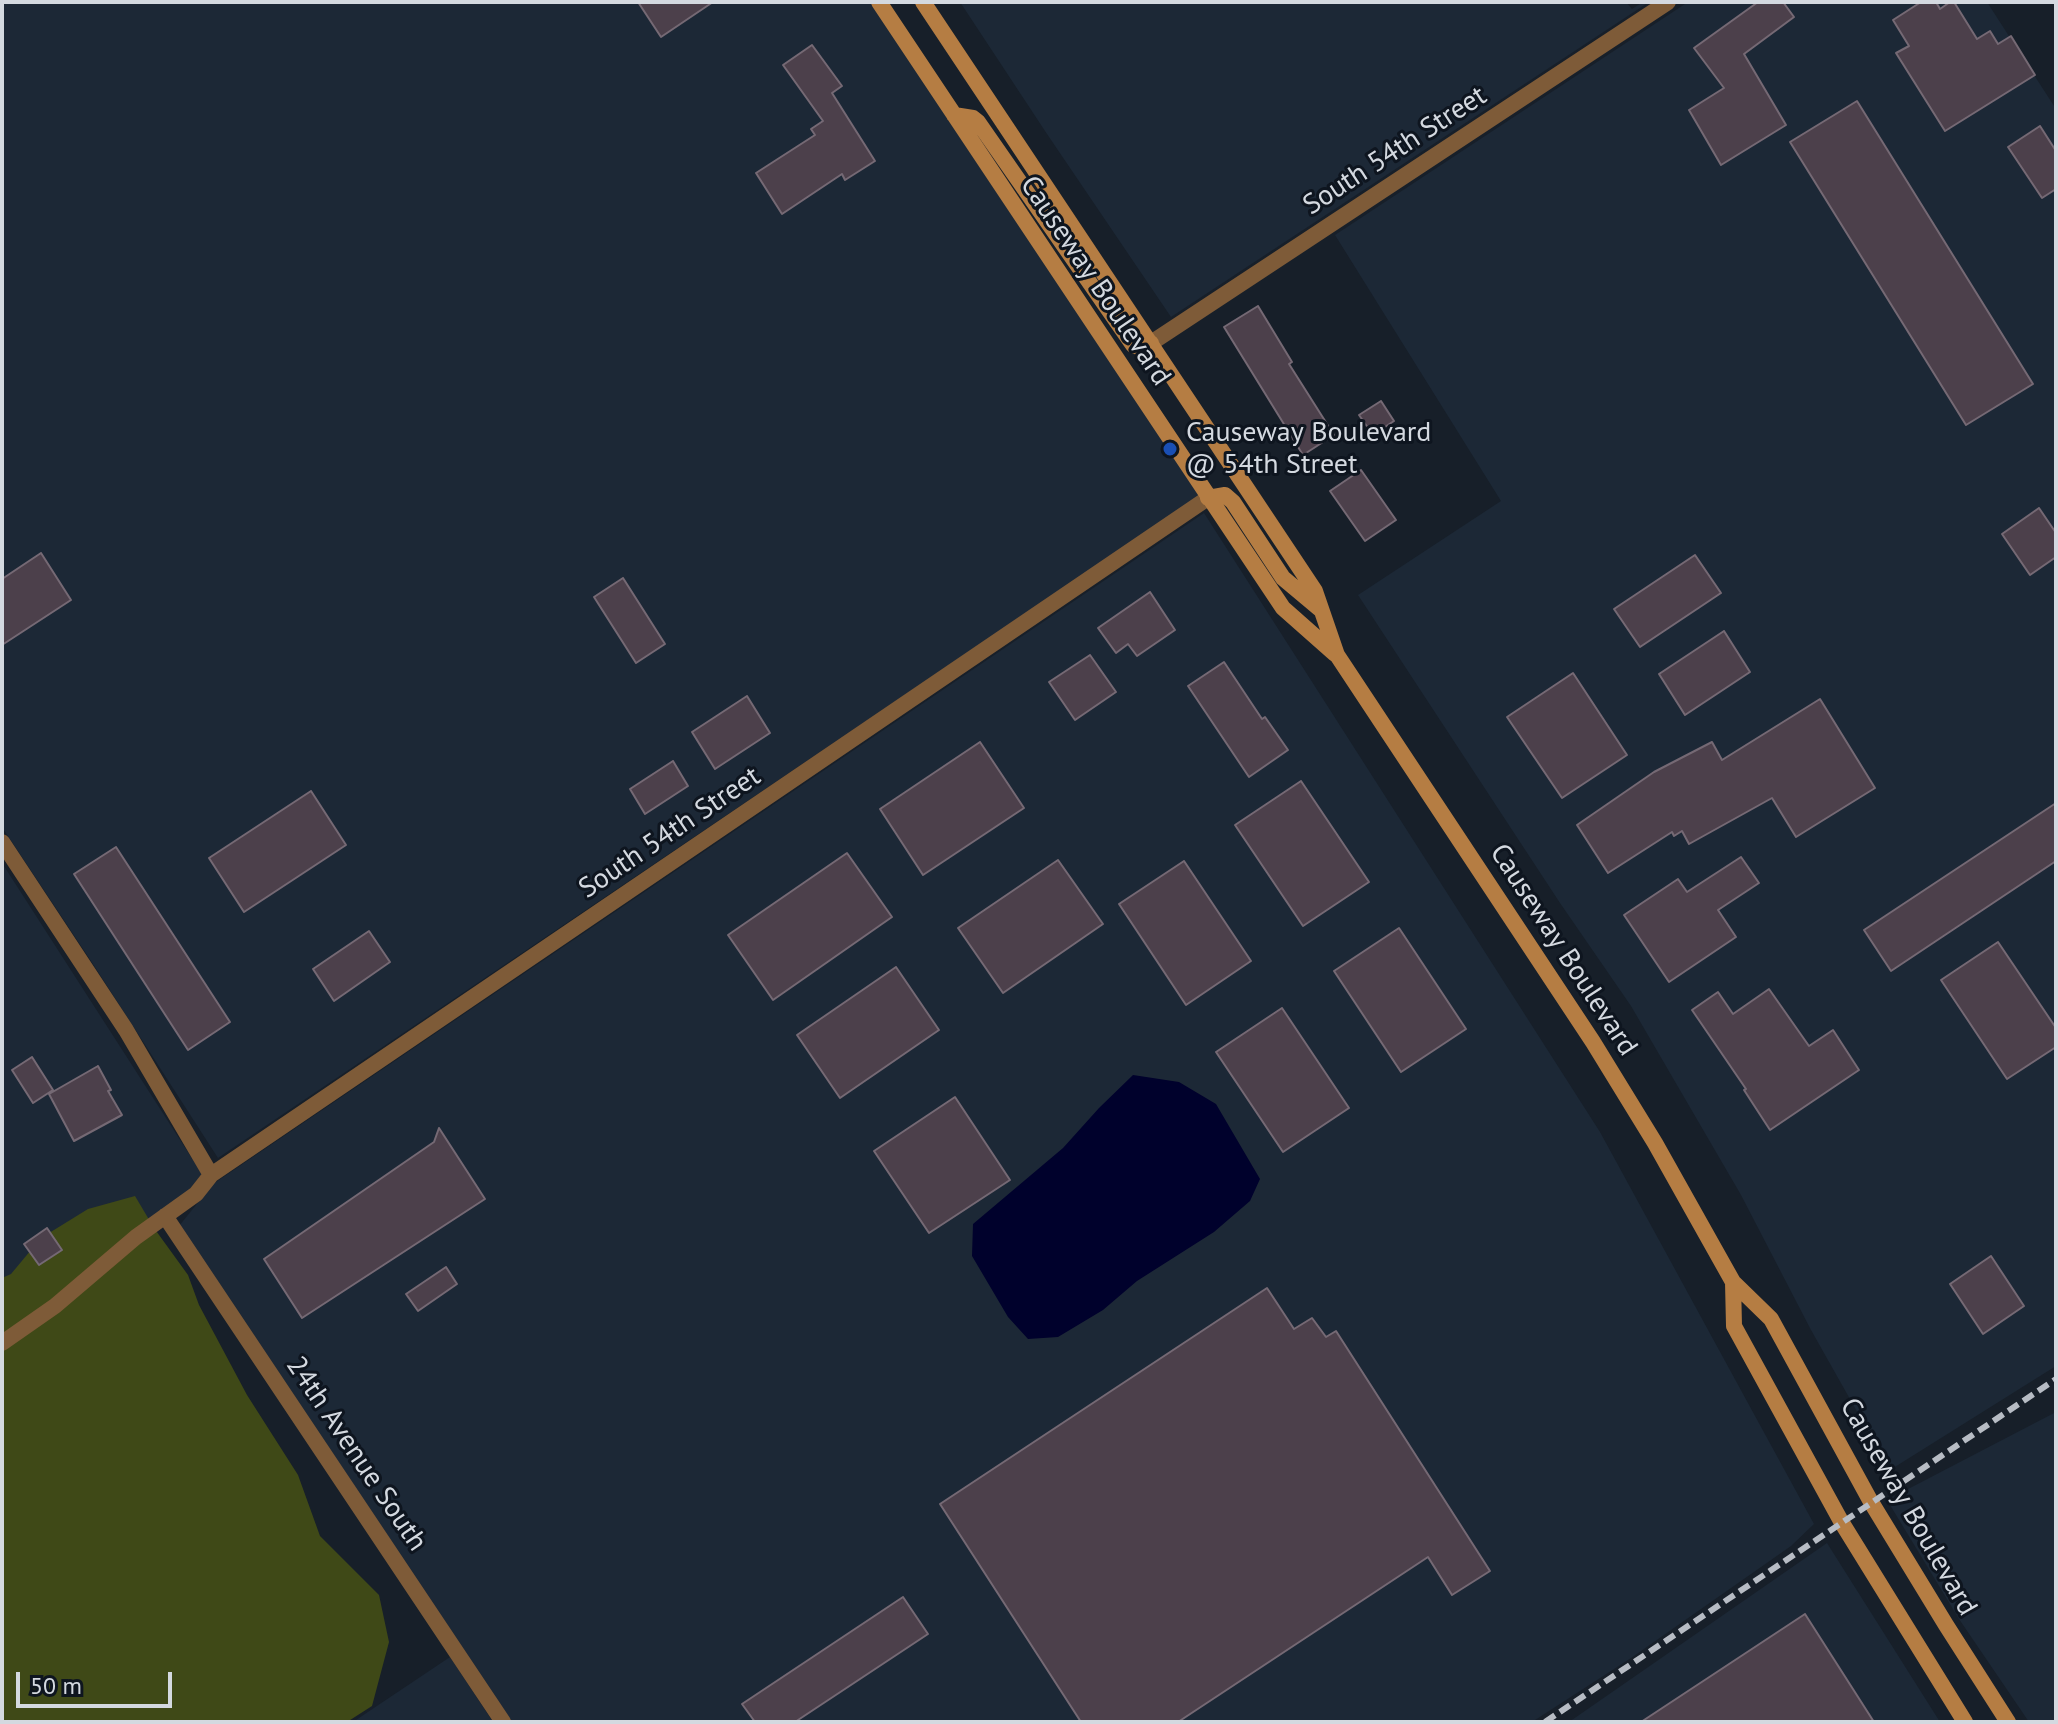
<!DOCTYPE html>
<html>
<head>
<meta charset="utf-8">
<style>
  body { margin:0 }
  #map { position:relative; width:2058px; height:1724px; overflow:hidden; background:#171f29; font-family:"PT Sans",sans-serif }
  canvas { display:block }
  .frame { position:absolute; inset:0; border:4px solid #d4d9e0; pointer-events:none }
  .scale { position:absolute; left:16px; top:1672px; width:156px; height:36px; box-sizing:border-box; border:4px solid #d4d9e0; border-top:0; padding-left:10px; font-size:24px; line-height:28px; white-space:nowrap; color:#d4d9e0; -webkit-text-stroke:6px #0e151f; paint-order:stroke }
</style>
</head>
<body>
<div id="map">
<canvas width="2058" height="1724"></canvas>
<div class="frame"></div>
<div class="scale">50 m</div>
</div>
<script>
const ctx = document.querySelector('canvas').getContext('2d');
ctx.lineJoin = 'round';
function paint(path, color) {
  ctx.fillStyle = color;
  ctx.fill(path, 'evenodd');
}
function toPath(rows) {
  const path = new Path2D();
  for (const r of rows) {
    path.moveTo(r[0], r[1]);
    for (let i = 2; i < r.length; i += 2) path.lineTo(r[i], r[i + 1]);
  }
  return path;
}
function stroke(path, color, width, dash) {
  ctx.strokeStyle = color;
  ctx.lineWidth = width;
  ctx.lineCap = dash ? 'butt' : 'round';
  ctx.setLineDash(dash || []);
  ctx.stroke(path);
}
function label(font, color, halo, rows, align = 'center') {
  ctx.font = font + ' "PT Sans",sans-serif';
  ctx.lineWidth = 6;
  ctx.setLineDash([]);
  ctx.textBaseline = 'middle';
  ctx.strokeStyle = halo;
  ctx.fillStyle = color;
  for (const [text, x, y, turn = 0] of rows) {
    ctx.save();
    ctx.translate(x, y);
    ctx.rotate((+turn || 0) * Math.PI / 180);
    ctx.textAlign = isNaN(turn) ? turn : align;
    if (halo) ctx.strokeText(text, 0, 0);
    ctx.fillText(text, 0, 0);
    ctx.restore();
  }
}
const built = toPath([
  [2,2,887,2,1210,489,218,1158,93,964,2,827],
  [960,2,1626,2,1632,9,1643,2,1649,2,1171,317,1047,134],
  [1688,2,1987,2,2056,109,2056,1366,1890,1470,1811,1330,1741,1195,1631,1006,1560,903,1358,595,1501,501,1335,235],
  [1204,513,1600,1132,1814,1524,1791,1546,1631,1658,1532,1722,509,1722,179,1226,213,1184],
  [2,863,202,1174,145,1244,2,1362],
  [2056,1412,2056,1722,2029,1722,1959,1619,1887,1500],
  [1827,1543,1940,1722,1569,1722],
  [450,1657,493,1722,353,1722]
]);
const green = toPath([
  [135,1196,154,1228,188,1275,199,1305,247,1395,298,1475,320,1536,379,1595,389,1642,372,1706,347,1722,2,1722,2,1278,11,1274,41,1238,88,1209]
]);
const water = toPath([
  [1133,1075,1179,1082,1216,1104,1260,1179,1250,1201,1214,1232,1137,1281,1103,1310,1058,1337,1028,1339,1008,1317,972,1256,973,1224,1063,1148,1099,1108]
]);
const building = toPath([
  [638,2,713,2,661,37,638,2],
  [1758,2,1783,2,1794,17,1744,54,1786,125,1721,165,1689,110,1724,88,1694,48,1758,2],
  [1921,2,1936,2,1940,9,1950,2,1954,2,1977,39,1990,31,1998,44,2011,36,2035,75,1945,131,1896,53,1909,46,1893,20,1921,2],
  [812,45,842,86,832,93,875,161,845,180,842,174,782,214,756,173,815,135,811,129,823,121,783,65,812,45],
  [1857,101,2033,384,1966,425,1790,142,1857,101],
  [2040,126,2056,151,2056,189,2042,198,2008,147,2040,126],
  [1258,306,1292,362,1289,364,1334,435,1303,455,1224,327,1258,306],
  [1381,401,1394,421,1373,435,1359,415,1381,401],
  [1361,470,1396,520,1365,541,1330,491,1361,470],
  [2039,508,2056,533,2056,557,2030,575,2002,534,2039,508],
  [41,553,71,600,2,645,2,579,41,553],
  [1695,555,1721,593,1640,647,1614,609,1695,555],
  [623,578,665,644,636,663,594,597,623,578],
  [1150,592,1175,630,1137,656,1128,644,1116,653,1098,628,1150,592],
  [1724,631,1750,672,1685,715,1659,674,1724,631],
  [1090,655,1116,692,1075,720,1049,682,1090,655],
  [1224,662,1262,719,1265,717,1288,750,1249,777,1188,686,1224,662],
  [1573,673,1627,755,1562,798,1507,717,1573,673],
  [747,696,770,733,715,769,692,732,747,696],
  [1820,699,1875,788,1796,837,1772,798,1689,844,1682,831,1674,836,1672,832,1608,873,1577,825,1654,772,1712,742,1722,760,1820,699],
  [980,742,1024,808,923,875,880,809,980,742],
  [673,761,688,786,645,814,630,789,673,761],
  [1301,781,1369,882,1303,926,1235,825,1301,781],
  [311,791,346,845,244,912,209,858,311,791],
  [2056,803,2056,861,1891,971,1864,930,2056,803],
  [116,847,230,1022,188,1050,74,874,116,847],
  [847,853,892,917,773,1000,728,935,847,853],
  [1741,857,1759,883,1718,910,1736,937,1669,982,1624,915,1678,879,1687,892,1741,857],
  [1058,860,1103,924,1003,993,958,928,1058,860],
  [1184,861,1251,961,1186,1005,1119,904,1184,861],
  [1399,928,1466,1029,1401,1072,1334,971,1399,928],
  [369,931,390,962,334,1001,313,969,369,931],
  [1998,942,2056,1028,2056,1047,2007,1079,1941,980,1998,942],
  [896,967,939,1030,840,1098,797,1035,896,967],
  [1769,989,1809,1046,1833,1030,1859,1070,1770,1130,1744,1090,1746,1089,1692,1010,1718,992,1733,1014,1769,989],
  [1282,1008,1349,1108,1283,1152,1216,1052,1282,1008],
  [32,1057,53,1090,33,1103,12,1070,32,1057],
  [98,1066,111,1090,108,1091,122,1115,74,1141,49,1094,98,1066],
  [955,1097,1010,1180,929,1233,874,1151,955,1097],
  [439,1128,485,1199,302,1318,264,1259,434,1142,439,1128],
  [47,1228,62,1250,39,1265,24,1244,47,1228],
  [1991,1256,2024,1306,1983,1334,1950,1284,1991,1256],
  [446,1267,457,1284,418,1311,406,1294,446,1267],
  [1267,1288,1294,1329,1312,1318,1326,1337,1336,1331,1490,1571,1452,1595,1428,1557,1178,1722,1081,1722,940,1504,1267,1288],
  [903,1597,928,1634,795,1722,755,1722,742,1704,903,1597],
  [1805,1614,1874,1722,1641,1722,1805,1614]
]);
const street = toPath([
  [1151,343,1668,2],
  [2,842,126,1030,211,1175],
  [165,1216,503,1722],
  [2,1343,55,1306,136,1237,196,1194,211,1175,1208,498]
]);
const secondary = toPath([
  [879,2,1283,608,1335,654],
  [923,2,1315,591,1337,655,1593,1042,1655,1143,1733,1282,1771,1319,1871,1502,1946,1625,2008,1722],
  [954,115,973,118,978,122,1133,345,1141,348,1151,343],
  [1208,498,1225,495,1233,502,1283,578,1320,609],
  [1733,1282,1734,1326,1842,1523,1965,1722]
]);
const rail = toPath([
  [1545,1722,2056,1379]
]);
const markers = [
  [1170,449,8,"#1a4fb4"]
];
const streetNames = [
  ["South 54th Street",1395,151,-33],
  ["Causeway Boulevard",1095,281,56],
  ["South 54th Street",670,833,-34],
  ["Causeway Boulevard",1563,950,57],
  ["24th Avenue South",356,1454,56],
  ["Causeway Boulevard",1908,1507,60]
];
const poiNames = [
  ["Causeway Boulevard",1186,433],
  ["@ 54th Street",1186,465]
];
paint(built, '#1c2836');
paint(green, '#3f4917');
paint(water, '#00012c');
paint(building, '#4c404b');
stroke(building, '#756974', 2);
stroke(street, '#7e5b38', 16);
stroke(secondary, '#b57d43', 16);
stroke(rail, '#b7bcc4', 6, [12, 6]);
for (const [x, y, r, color] of markers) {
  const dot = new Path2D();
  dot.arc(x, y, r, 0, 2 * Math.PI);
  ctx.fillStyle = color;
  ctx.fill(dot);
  stroke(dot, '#0e151f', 3);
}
label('28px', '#d4d9e0', '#0e151f', streetNames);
label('28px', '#d4d9e0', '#0e151f', poiNames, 'left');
</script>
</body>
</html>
